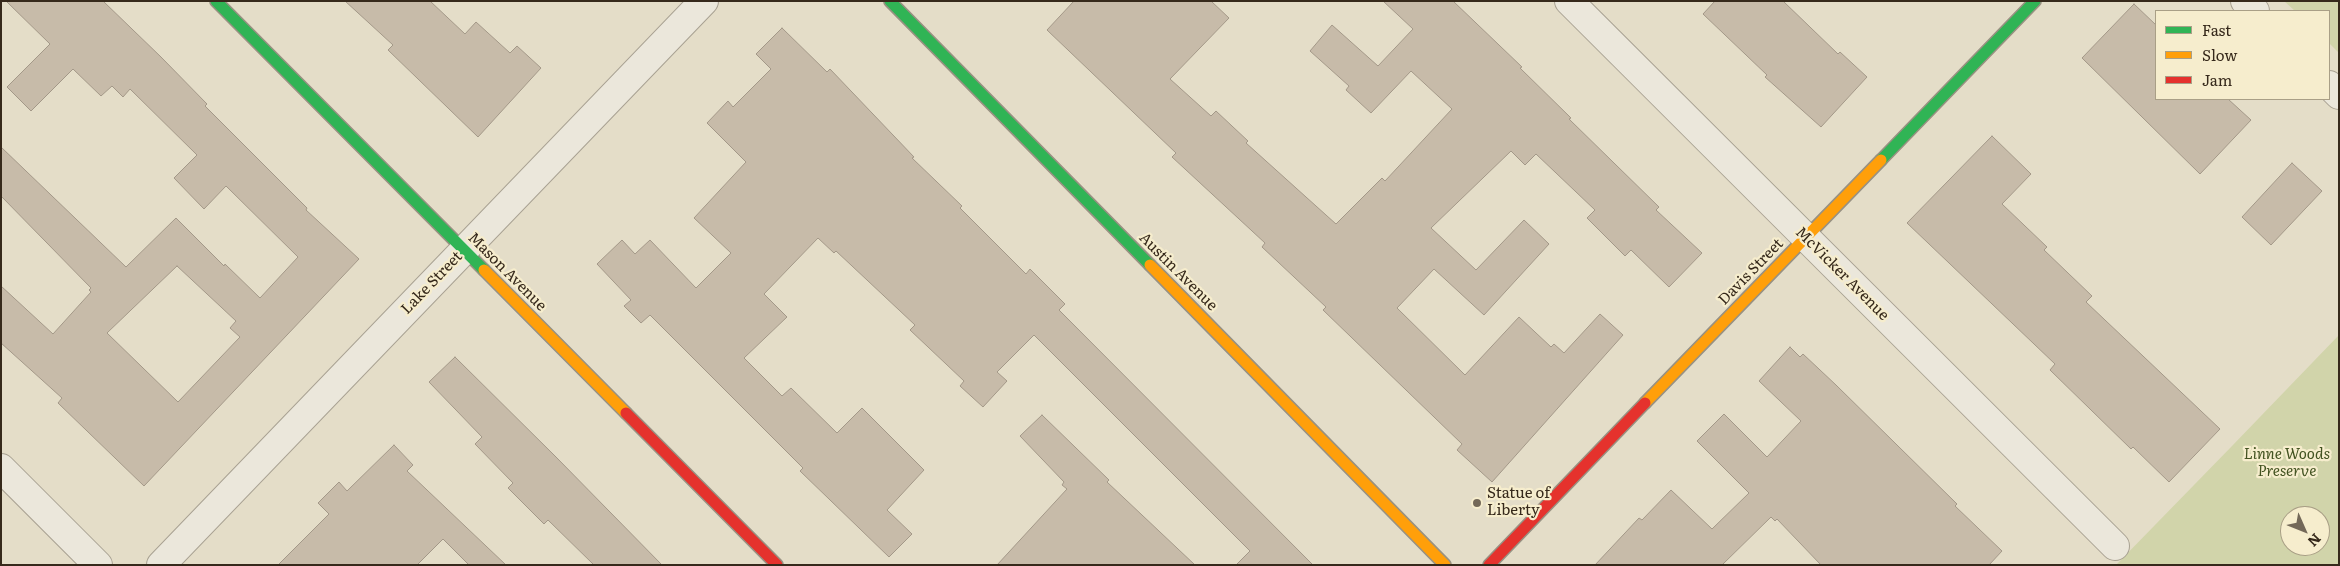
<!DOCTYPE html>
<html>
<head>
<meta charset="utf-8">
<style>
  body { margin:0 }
  #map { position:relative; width:2340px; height:566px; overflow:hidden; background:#e4ddc8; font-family:Literata,serif }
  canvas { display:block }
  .frame { position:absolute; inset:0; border:2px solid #36291b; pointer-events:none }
  .legend { position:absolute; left:2155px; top:10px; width:175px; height:90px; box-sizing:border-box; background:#f6edcd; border:1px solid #a99f86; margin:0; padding:6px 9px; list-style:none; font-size:15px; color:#36291b }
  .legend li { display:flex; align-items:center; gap:10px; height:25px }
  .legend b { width:25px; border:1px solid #a99f86 }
  .north { position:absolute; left:2280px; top:506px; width:50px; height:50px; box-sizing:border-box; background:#f6edcd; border:1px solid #a99f86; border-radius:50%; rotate:134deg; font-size:14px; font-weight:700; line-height:20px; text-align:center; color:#36291b }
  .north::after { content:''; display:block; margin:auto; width:18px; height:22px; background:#736858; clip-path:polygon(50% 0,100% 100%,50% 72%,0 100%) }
</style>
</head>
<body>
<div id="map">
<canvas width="2340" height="566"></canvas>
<div class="frame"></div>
<ul class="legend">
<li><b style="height:6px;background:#30b455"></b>Fast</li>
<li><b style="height:6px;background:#ff9f0a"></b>Slow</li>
<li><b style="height:6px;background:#e5322d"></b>Jam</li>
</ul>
<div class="north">N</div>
</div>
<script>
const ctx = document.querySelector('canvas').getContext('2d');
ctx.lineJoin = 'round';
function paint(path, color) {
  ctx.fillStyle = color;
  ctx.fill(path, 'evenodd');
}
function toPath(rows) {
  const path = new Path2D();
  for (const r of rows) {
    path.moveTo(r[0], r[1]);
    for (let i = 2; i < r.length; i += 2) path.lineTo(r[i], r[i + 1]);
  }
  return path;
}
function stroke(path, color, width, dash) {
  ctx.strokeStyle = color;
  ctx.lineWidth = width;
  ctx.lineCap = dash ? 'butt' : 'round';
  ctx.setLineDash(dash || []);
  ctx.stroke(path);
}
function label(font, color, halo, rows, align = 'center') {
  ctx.font = font + ' Literata,serif';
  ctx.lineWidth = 4.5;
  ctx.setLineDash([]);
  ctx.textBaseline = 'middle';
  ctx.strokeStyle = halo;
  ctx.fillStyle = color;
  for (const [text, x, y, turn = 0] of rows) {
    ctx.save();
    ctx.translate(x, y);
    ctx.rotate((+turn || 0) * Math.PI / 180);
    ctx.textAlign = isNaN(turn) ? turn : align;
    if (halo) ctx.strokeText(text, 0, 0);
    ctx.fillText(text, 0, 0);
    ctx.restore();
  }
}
const green = toPath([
  [2284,1,2339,1,2339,53,2329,43,2329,11,2295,11],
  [2339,335,2339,565,2116,565,2232,446],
  [2290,516,2320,516,2320,546,2290,546]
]);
const building = toPath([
  [6,1,103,1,161,57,207,104,205,106,307,208,306,210,359,259,144,486,58,403,62,398,1,343,1,286,53,334,91,292,89,290,91,288,1,196,1,147,126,267,176,218,224,266,225,264,260,298,298,257,226,186,204,209,174,178,197,155,130,89,123,97,112,86,101,96,73,69,31,111,7,87,50,44,6,1],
  [177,266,236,321,230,328,240,337,178,402,107,333,177,266],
  [345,1,430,1,465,34,476,22,510,53,517,46,541,68,478,137,388,50,393,45,345,1],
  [1074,1,1211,1,1229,18,1170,79,1211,116,1216,111,1248,141,1246,143,1336,224,1382,178,1385,181,1452,109,1411,71,1371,113,1346,90,1349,86,1310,51,1332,25,1378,66,1413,29,1383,1,1453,1,1522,67,1520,68,1571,118,1569,119,1659,207,1656,210,1702,253,1669,287,1631,250,1625,256,1587,218,1595,210,1536,154,1525,165,1511,151,1431,228,1476,270,1524,220,1549,244,1484,315,1434,269,1397,308,1465,375,1519,317,1551,347,1554,344,1564,353,1600,314,1623,335,1492,482,1457,450,1462,444,1323,310,1326,307,1262,247,1265,243,1172,157,1176,153,1047,30,1074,1],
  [1715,1,1783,1,1838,54,1840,52,1867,77,1821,127,1765,77,1767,75,1703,14,1715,1],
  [2134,4,2156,25,2156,99,2228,99,2251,120,2200,174,2082,58,2134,4],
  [782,28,827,72,830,69,914,157,912,158,962,206,960,208,1026,274,1030,269,1065,304,1059,310,1313,565,1236,565,1250,551,1034,335,997,372,1007,381,983,407,960,386,964,381,910,330,915,325,836,251,834,253,818,238,764,294,787,317,744,358,782,396,791,388,837,433,862,408,924,470,887,510,912,534,889,557,800,471,803,468,650,315,641,323,624,306,631,300,597,264,622,240,635,254,650,240,696,288,731,253,694,218,746,162,707,123,728,101,733,107,771,69,756,54,782,28],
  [1992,136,2031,174,2002,204,2047,247,2044,250,2092,296,2086,302,2220,429,2169,482,2133,447,2131,449,2050,370,2055,364,1907,223,1992,136],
  [2292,163,2322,191,2271,245,2242,217,2292,163],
  [1790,347,1800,357,1803,354,1836,385,1957,504,1955,506,2002,551,1989,565,1821,565,1777,519,1775,521,1771,517,1722,565,1595,565,1639,518,1642,520,1671,490,1712,529,1749,493,1697,441,1724,414,1767,457,1801,421,1759,381,1790,347],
  [455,357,556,457,662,565,594,565,548,520,544,524,508,488,513,483,475,444,482,437,429,382,455,357],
  [1042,415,1109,480,1107,482,1195,565,997,565,1067,489,1062,485,1064,482,1020,436,1042,415],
  [394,445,413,465,407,471,506,565,469,565,443,539,417,565,278,565,329,514,318,503,339,482,347,491,394,445]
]);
const street = toPath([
  [1569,1,2115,546],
  [2245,1,2255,11],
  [2329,85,2339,95],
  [1,468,98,565],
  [161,565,704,1]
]);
const fast = toPath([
  [216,1,484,270],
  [890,1,1150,265],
  [1881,160,2035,1]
]);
const slow = toPath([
  [1150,265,1445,565],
  [484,270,626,413],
  [1645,403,1881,160]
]);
const jam = toPath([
  [626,413,777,565],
  [1489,565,1645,403]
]);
const markers = [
  [1477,503,5,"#736858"]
];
const streetNames = [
  ["Mason Avenue",507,272,45],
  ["Austin Avenue",1178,272,45],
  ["Davis Street",1751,272,-46],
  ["McVicker Avenue",1842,274,45],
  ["Lake Street",432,283,-46]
];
const parkNames = [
  ["Linne Woods",2287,455],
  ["Preserve",2287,472]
];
const poiNames = [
  ["Statue of",1487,494],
  ["Liberty",1487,511]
];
paint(green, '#d1d4aa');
paint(building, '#c7bba9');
stroke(building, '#a39888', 1);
stroke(street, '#a8a192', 30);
stroke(fast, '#989182', 14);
stroke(slow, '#989182', 14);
stroke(jam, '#989182', 14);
stroke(street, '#ebe7db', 28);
stroke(fast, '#30b455', 11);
stroke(slow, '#ff9f0a', 11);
stroke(jam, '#e5322d', 11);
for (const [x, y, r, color] of markers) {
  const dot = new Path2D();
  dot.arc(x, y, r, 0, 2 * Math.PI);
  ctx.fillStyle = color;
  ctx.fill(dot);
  stroke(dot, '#f6edcd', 2);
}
label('15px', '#36291b', '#f6edcd', streetNames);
label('italic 15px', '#435321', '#f6edcd', parkNames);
label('15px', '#36291b', '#f6edcd', poiNames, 'left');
</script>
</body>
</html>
